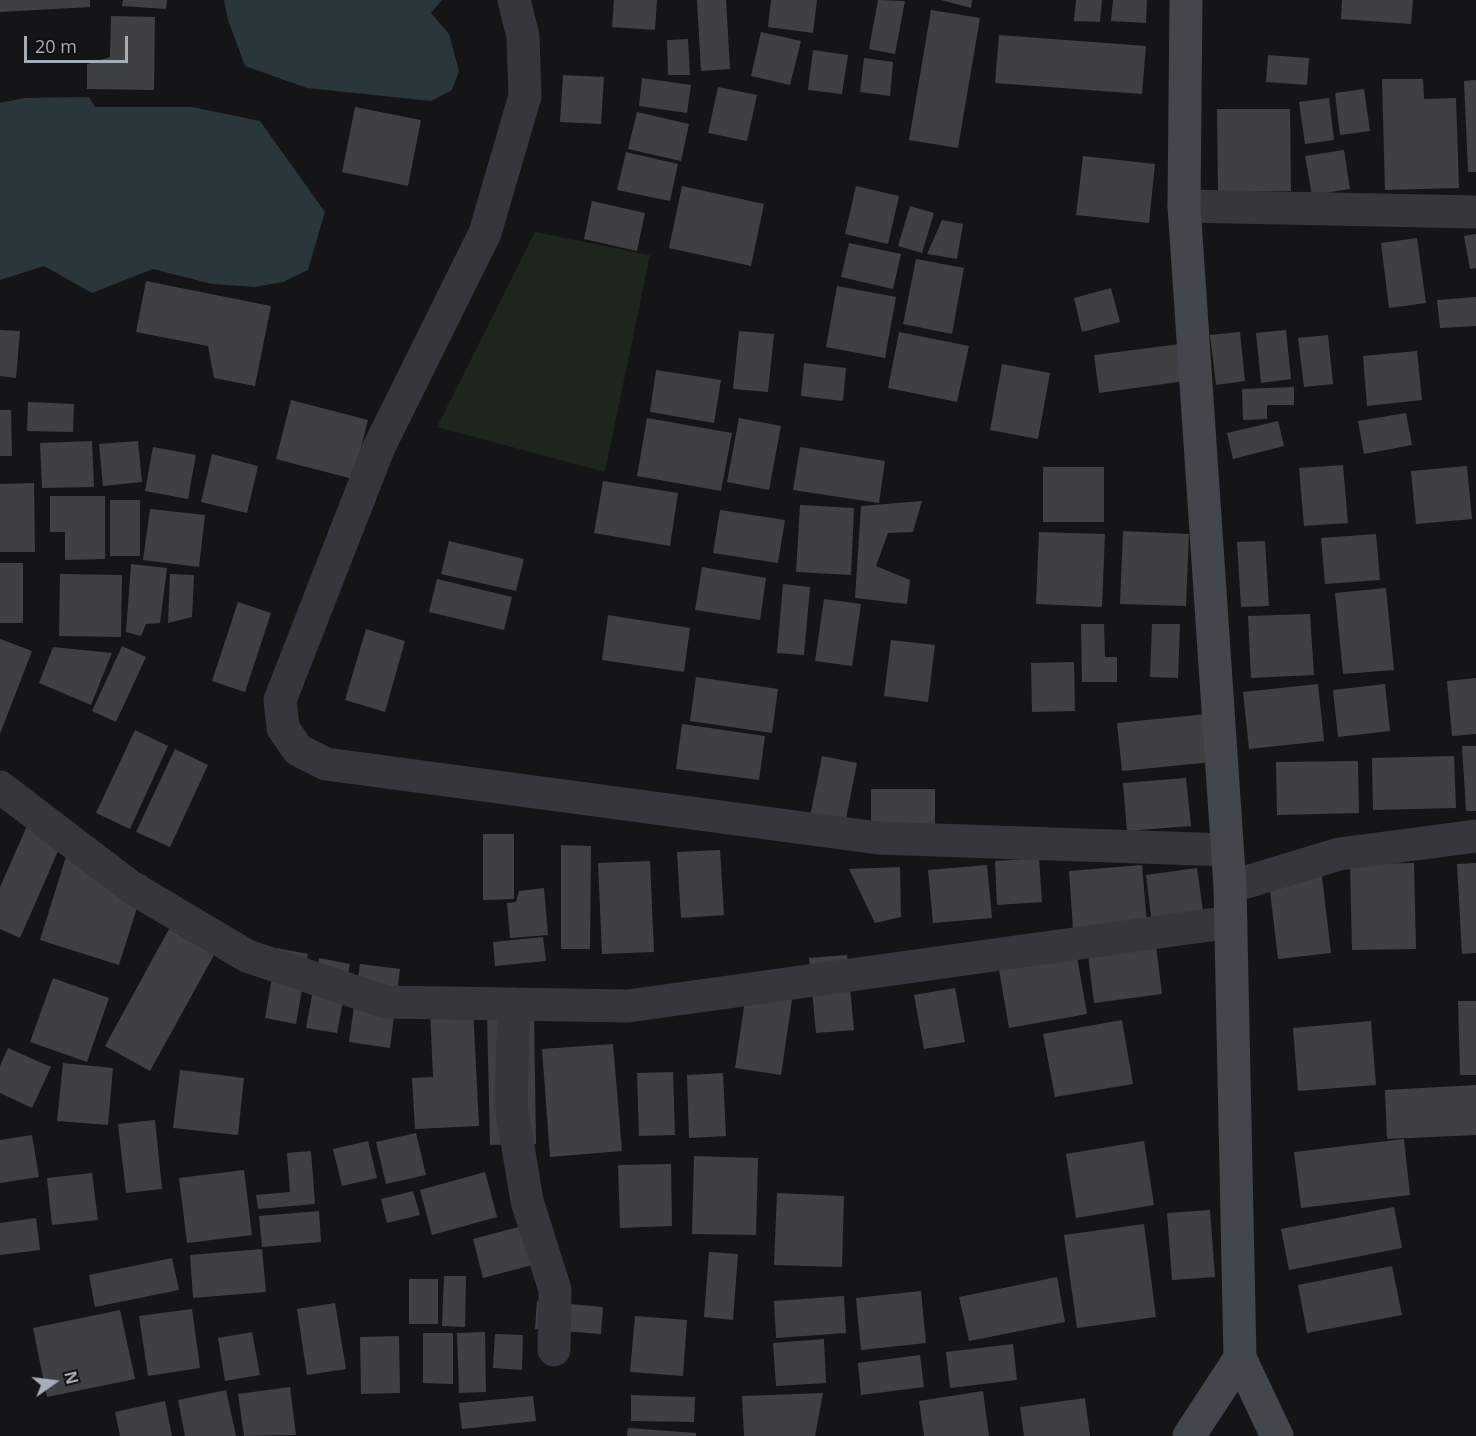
<!DOCTYPE html>
<html>
<head>
<meta charset="utf-8">
<style>
  body { margin:0 }
  #map { position:relative; width:1476px; height:1436px; overflow:hidden; background:#151517; font-family:"Open Sans",sans-serif }
  canvas { display:block }
  .north { position:absolute; left:24px; top:1352px; width:60px; height:60px; -webkit-text-stroke:4px #101012; paint-order:stroke; rotate:76deg; font-size:16px; font-weight:700; line-height:24px; text-align:center; color:#a6adb8 }
  .north::after { content:''; display:block; margin:auto; width:21px; height:27px; background:#a6adb8; clip-path:polygon(50% 0,100% 100%,50% 72%,0 100%) }
  .scale { position:absolute; left:24px; top:36px; width:104px; height:27px; box-sizing:border-box; border:3px solid #a6adb8; border-top:0; padding-left:8px; font-size:18px; line-height:21px; white-space:nowrap; color:#a6adb8; -webkit-text-stroke:4px #101012; paint-order:stroke }
</style>
</head>
<body>
<div id="map">
<canvas width="1476" height="1436"></canvas>
<div class="north">N</div>
<div class="scale">20 m</div>
</div>
<script>
const ctx = document.querySelector('canvas').getContext('2d');
ctx.lineJoin = 'round';
function paint(path, color) {
  ctx.fillStyle = color;
  ctx.fill(path, 'evenodd');
}
function toPath(rows) {
  const path = new Path2D();
  for (const r of rows) {
    path.moveTo(r[0], r[1]);
    for (let i = 2; i < r.length; i += 2) path.lineTo(r[i], r[i + 1]);
  }
  return path;
}
function stroke(path, color, width, dash) {
  ctx.strokeStyle = color;
  ctx.lineWidth = width;
  ctx.lineCap = dash ? 'butt' : 'round';
  ctx.setLineDash(dash || []);
  ctx.stroke(path);
}
const green = toPath([
  [535,232,650,255,605,472,437,427]
]);
const water = toPath([
  [224,0,442,0,431,13,449,34,459,71,452,90,431,101,307,88,245,66,228,20],
  [89,97,95,107,192,107,260,121,325,212,308,270,283,282,255,287,212,284,153,269,92,293,44,266,0,280,0,103,24,98]
]);
const building = toPath([
  [0,0,90,0,90,7,0,12],
  [123,0,167,0,166,9,122,6],
  [614,0,657,0,655,30,612,27],
  [697,0,726,0,730,69,701,71],
  [771,0,817,0,813,33,768,27],
  [878,0,905,1,895,54,869,49],
  [941,0,972,0,971,8],
  [1076,0,1102,0,1100,22,1074,21],
  [1113,0,1147,0,1146,23,1111,21],
  [1342,0,1413,0,1411,24,1341,19],
  [931,10,980,18,958,148,909,140],
  [111,16,155,17,154,90,87,89,87,64,110,57],
  [761,32,801,41,790,85,751,76],
  [999,35,1146,46,1142,94,995,83],
  [688,39,690,75,668,75,667,40],
  [813,50,848,55,842,94,808,90],
  [1268,55,1309,58,1307,85,1266,82],
  [864,58,893,62,890,96,860,92],
  [563,75,604,77,601,124,560,122],
  [642,78,691,85,687,113,639,106],
  [1382,79,1423,79,1424,99,1456,98,1459,188,1385,190],
  [1476,80,1476,172,1468,172,1464,81],
  [718,87,757,95,747,141,708,133],
  [1364,89,1370,131,1340,135,1335,93],
  [1329,98,1334,140,1305,144,1299,102],
  [355,107,421,120,408,186,342,172],
  [1217,109,1290,109,1291,191,1218,191],
  [637,112,689,124,681,161,628,149],
  [1344,150,1350,189,1312,195,1305,156],
  [626,152,678,164,670,201,617,190],
  [1083,156,1155,164,1149,223,1076,215],
  [682,186,764,204,751,266,669,248],
  [856,186,899,196,888,244,845,234],
  [592,201,645,213,637,251,584,239],
  [910,206,934,213,922,253,898,246],
  [942,220,963,224,957,259,927,254],
  [1476,234,1476,268,1470,269,1464,236],
  [1417,238,1426,303,1389,308,1381,243],
  [849,243,901,254,893,289,841,277],
  [916,259,964,268,952,334,903,324],
  [146,281,271,306,255,386,214,378,208,346,136,332],
  [837,286,896,297,885,358,826,347],
  [1111,288,1120,322,1082,332,1074,298],
  [1476,297,1476,326,1440,328,1437,300],
  [0,330,20,331,16,378,0,376],
  [1286,330,1291,379,1261,383,1256,333],
  [739,331,774,334,768,392,733,389],
  [899,332,969,346,957,402,888,388],
  [1240,332,1245,381,1216,385,1210,335],
  [1328,335,1333,384,1304,387,1298,338],
  [1180,344,1185,381,1099,393,1094,355],
  [1417,351,1422,400,1367,406,1363,356],
  [804,363,846,368,843,401,801,396],
  [1002,364,1050,373,1038,439,990,430],
  [656,370,721,380,714,423,650,412],
  [1294,387,1294,405,1267,405,1267,419,1243,420,1242,389],
  [291,400,368,420,353,479,276,459],
  [28,402,74,404,73,432,27,431],
  [0,410,11,410,12,456,0,456],
  [1406,413,1412,445,1364,454,1358,421],
  [647,418,732,433,721,491,637,476],
  [739,418,781,426,769,490,727,482],
  [1278,421,1284,446,1233,459,1227,433],
  [92,441,94,487,42,488,40,443],
  [138,441,142,482,103,486,99,444],
  [153,447,196,455,188,499,145,491],
  [800,447,885,461,879,503,793,490],
  [212,454,258,466,247,513,201,502],
  [1343,465,1348,523,1304,526,1299,468],
  [1467,466,1472,519,1416,524,1411,471],
  [1043,467,1104,467,1104,522,1043,522],
  [603,481,678,493,670,546,594,533],
  [34,483,35,552,0,552,0,484],
  [50,496,105,496,105,559,65,560,65,532,50,532],
  [110,500,140,500,140,556,110,556],
  [922,501,913,532,888,533,876,566,910,580,907,604,855,598,861,506],
  [800,505,854,508,851,575,796,572],
  [150,509,205,515,199,567,143,560],
  [720,510,785,520,778,563,713,553],
  [1123,531,1189,534,1186,606,1120,604],
  [1039,532,1105,534,1102,607,1036,604],
  [1376,534,1380,580,1325,584,1321,538],
  [449,541,524,559,516,591,441,574],
  [1265,541,1269,606,1241,607,1237,542],
  [0,563,23,563,23,623,0,623],
  [131,564,167,568,160,623,146,624,141,636,126,632],
  [702,567,766,578,760,620,695,610],
  [60,574,122,575,121,637,59,636],
  [170,574,194,575,192,617,168,623],
  [437,579,512,597,504,630,429,612],
  [783,584,810,587,804,655,777,653],
  [1386,588,1394,670,1343,674,1335,593],
  [824,599,861,604,852,666,815,661],
  [238,602,271,613,245,692,212,681],
  [1310,614,1314,675,1251,678,1248,616],
  [608,615,690,628,684,672,602,660],
  [1081,624,1104,624,1105,657,1117,657,1117,682,1082,682],
  [1152,624,1180,624,1178,678,1150,677],
  [366,629,405,641,385,712,345,700],
  [0,639,32,651,0,734],
  [891,640,935,645,928,702,884,696],
  [122,646,146,657,116,722,92,711],
  [53,647,112,653,91,705,39,683],
  [1074,662,1075,711,1032,712,1031,663],
  [696,677,778,689,772,733,690,721],
  [1476,678,1476,734,1452,736,1447,681],
  [1318,684,1324,741,1249,749,1243,692],
  [1385,684,1390,731,1338,737,1333,690],
  [1207,714,1212,762,1122,771,1117,723],
  [682,724,765,736,759,780,676,769],
  [135,730,168,746,130,829,96,813],
  [1462,746,1476,746,1476,811,1466,811],
  [175,749,208,765,170,847,136,832],
  [822,756,857,763,844,829,809,822],
  [1454,756,1456,808,1373,810,1372,758],
  [1358,761,1359,813,1277,815,1276,762],
  [1186,778,1191,826,1127,831,1123,783],
  [871,789,935,789,935,829,871,829],
  [27,826,62,842,20,938,0,929,0,887],
  [483,834,514,834,514,899,483,900],
  [561,845,591,846,590,949,561,949],
  [68,850,147,876,119,965,40,940],
  [720,850,724,915,681,918,677,852],
  [1039,858,1042,902,997,905,995,861],
  [650,861,654,952,602,954,598,863],
  [1414,863,1416,949,1352,950,1350,864],
  [1476,863,1476,953,1462,954,1457,864],
  [987,865,992,918,933,923,928,870],
  [1142,865,1147,924,1073,929,1069,871],
  [900,867,901,917,875,923,849,869],
  [1197,868,1204,918,1152,924,1146,875],
  [1321,868,1331,953,1278,959,1268,874],
  [544,888,548,935,510,938,507,903,516,902,519,891],
  [169,929,214,955,150,1071,105,1046],
  [543,937,546,961,495,966,493,942],
  [1155,938,1162,994,1094,1003,1087,947],
  [277,948,308,954,296,1024,265,1018],
  [1076,951,1087,1014,1009,1028,998,964],
  [847,955,854,1030,816,1033,809,958],
  [319,958,350,964,337,1033,306,1028],
  [360,964,400,969,390,1048,349,1042],
  [53,978,109,998,87,1062,30,1042],
  [955,988,965,1042,924,1049,914,995],
  [746,993,792,1000,781,1075,735,1068],
  [1458,1001,1476,1001,1476,1075,1460,1075],
  [473,1007,479,1126,415,1129,412,1078,433,1077,430,1009],
  [534,1012,536,1144,490,1145,487,1014],
  [1122,1020,1133,1084,1055,1097,1043,1034],
  [1371,1021,1376,1085,1298,1091,1293,1028],
  [613,1044,622,1151,550,1157,542,1049],
  [8,1048,51,1067,32,1108,0,1093,0,1066],
  [63,1063,113,1068,108,1125,57,1121],
  [180,1070,244,1078,238,1135,173,1128],
  [673,1072,675,1135,639,1136,637,1073],
  [723,1073,726,1136,689,1138,687,1075],
  [1476,1085,1476,1135,1387,1139,1385,1090],
  [155,1120,162,1189,126,1193,118,1124],
  [416,1133,426,1175,386,1184,376,1142],
  [32,1135,39,1177,0,1183,0,1140],
  [1404,1139,1410,1195,1301,1208,1294,1152],
  [368,1141,377,1178,342,1186,333,1149],
  [1144,1141,1154,1205,1076,1218,1066,1154],
  [311,1151,315,1204,258,1209,256,1195,290,1192,287,1153],
  [694,1156,758,1158,756,1235,692,1234],
  [671,1164,672,1226,620,1228,618,1165],
  [244,1170,252,1235,187,1243,179,1178],
  [485,1172,497,1217,432,1235,420,1190],
  [92,1173,98,1220,52,1225,47,1178],
  [413,1191,420,1215,387,1223,381,1199],
  [777,1193,844,1196,842,1267,774,1265],
  [1394,1207,1402,1248,1289,1270,1281,1229],
  [1210,1210,1215,1277,1172,1280,1167,1213],
  [319,1211,321,1242,262,1247,259,1216],
  [36,1218,40,1250,0,1255,0,1223],
  [1144,1224,1156,1317,1077,1328,1064,1235],
  [526,1225,536,1264,483,1278,473,1239],
  [262,1249,266,1292,193,1298,190,1255],
  [709,1252,738,1254,733,1320,704,1317],
  [172,1258,179,1290,95,1307,89,1275],
  [1392,1266,1402,1315,1307,1333,1298,1285],
  [444,1276,466,1276,465,1327,442,1326],
  [1057,1277,1065,1322,969,1341,959,1297],
  [409,1279,438,1279,438,1324,409,1324],
  [921,1291,926,1343,861,1350,856,1298],
  [844,1296,846,1333,776,1338,774,1301],
  [537,1301,603,1307,601,1334,535,1329],
  [335,1303,346,1369,307,1375,297,1309],
  [192,1309,200,1368,148,1376,139,1316],
  [120,1310,135,1379,47,1397,33,1328],
  [635,1316,687,1320,683,1376,630,1372],
  [252,1332,260,1375,225,1381,218,1338],
  [485,1332,486,1392,459,1393,457,1333],
  [423,1333,453,1333,453,1384,423,1383],
  [495,1334,523,1335,522,1370,493,1368],
  [399,1336,400,1393,361,1394,360,1337],
  [824,1339,826,1383,776,1386,773,1343],
  [1013,1344,1017,1380,950,1388,946,1352],
  [920,1355,924,1387,861,1395,858,1363],
  [290,1387,296,1435,244,1436,238,1394],
  [226,1390,236,1436,185,1436,178,1400],
  [983,1391,989,1436,924,1436,919,1401],
  [823,1393,815,1436,744,1436,742,1396],
  [631,1395,695,1397,694,1422,631,1421],
  [533,1396,536,1421,462,1429,459,1403],
  [1085,1398,1090,1436,1024,1436,1020,1407],
  [165,1401,172,1436,120,1436,115,1412],
  [628,1428,696,1433,696,1436,627,1436]
]);
const street = toPath([
  [514,0,523,37,525,96,485,233,379,447,280,700,283,728,298,750,326,764,878,838,1227,850],
  [1184,206,1476,212],
  [0,787,131,887,247,956,386,1002,628,1006,1231,922],
  [1230,887,1339,854,1476,836],
  [514,1004,511,1105,527,1201,555,1290,554,1350]
]);
const secondary = toPath([
  [1186,0,1184,206,1230,887,1240,1358,1189,1436],
  [1240,1358,1277,1436]
]);
paint(green, '#1d251d');
paint(water, '#2a363c');
paint(building, '#3f4044');
stroke(street, '#36373c', 33);
stroke(secondary, '#43464d', 33);
</script>
</body>
</html>
